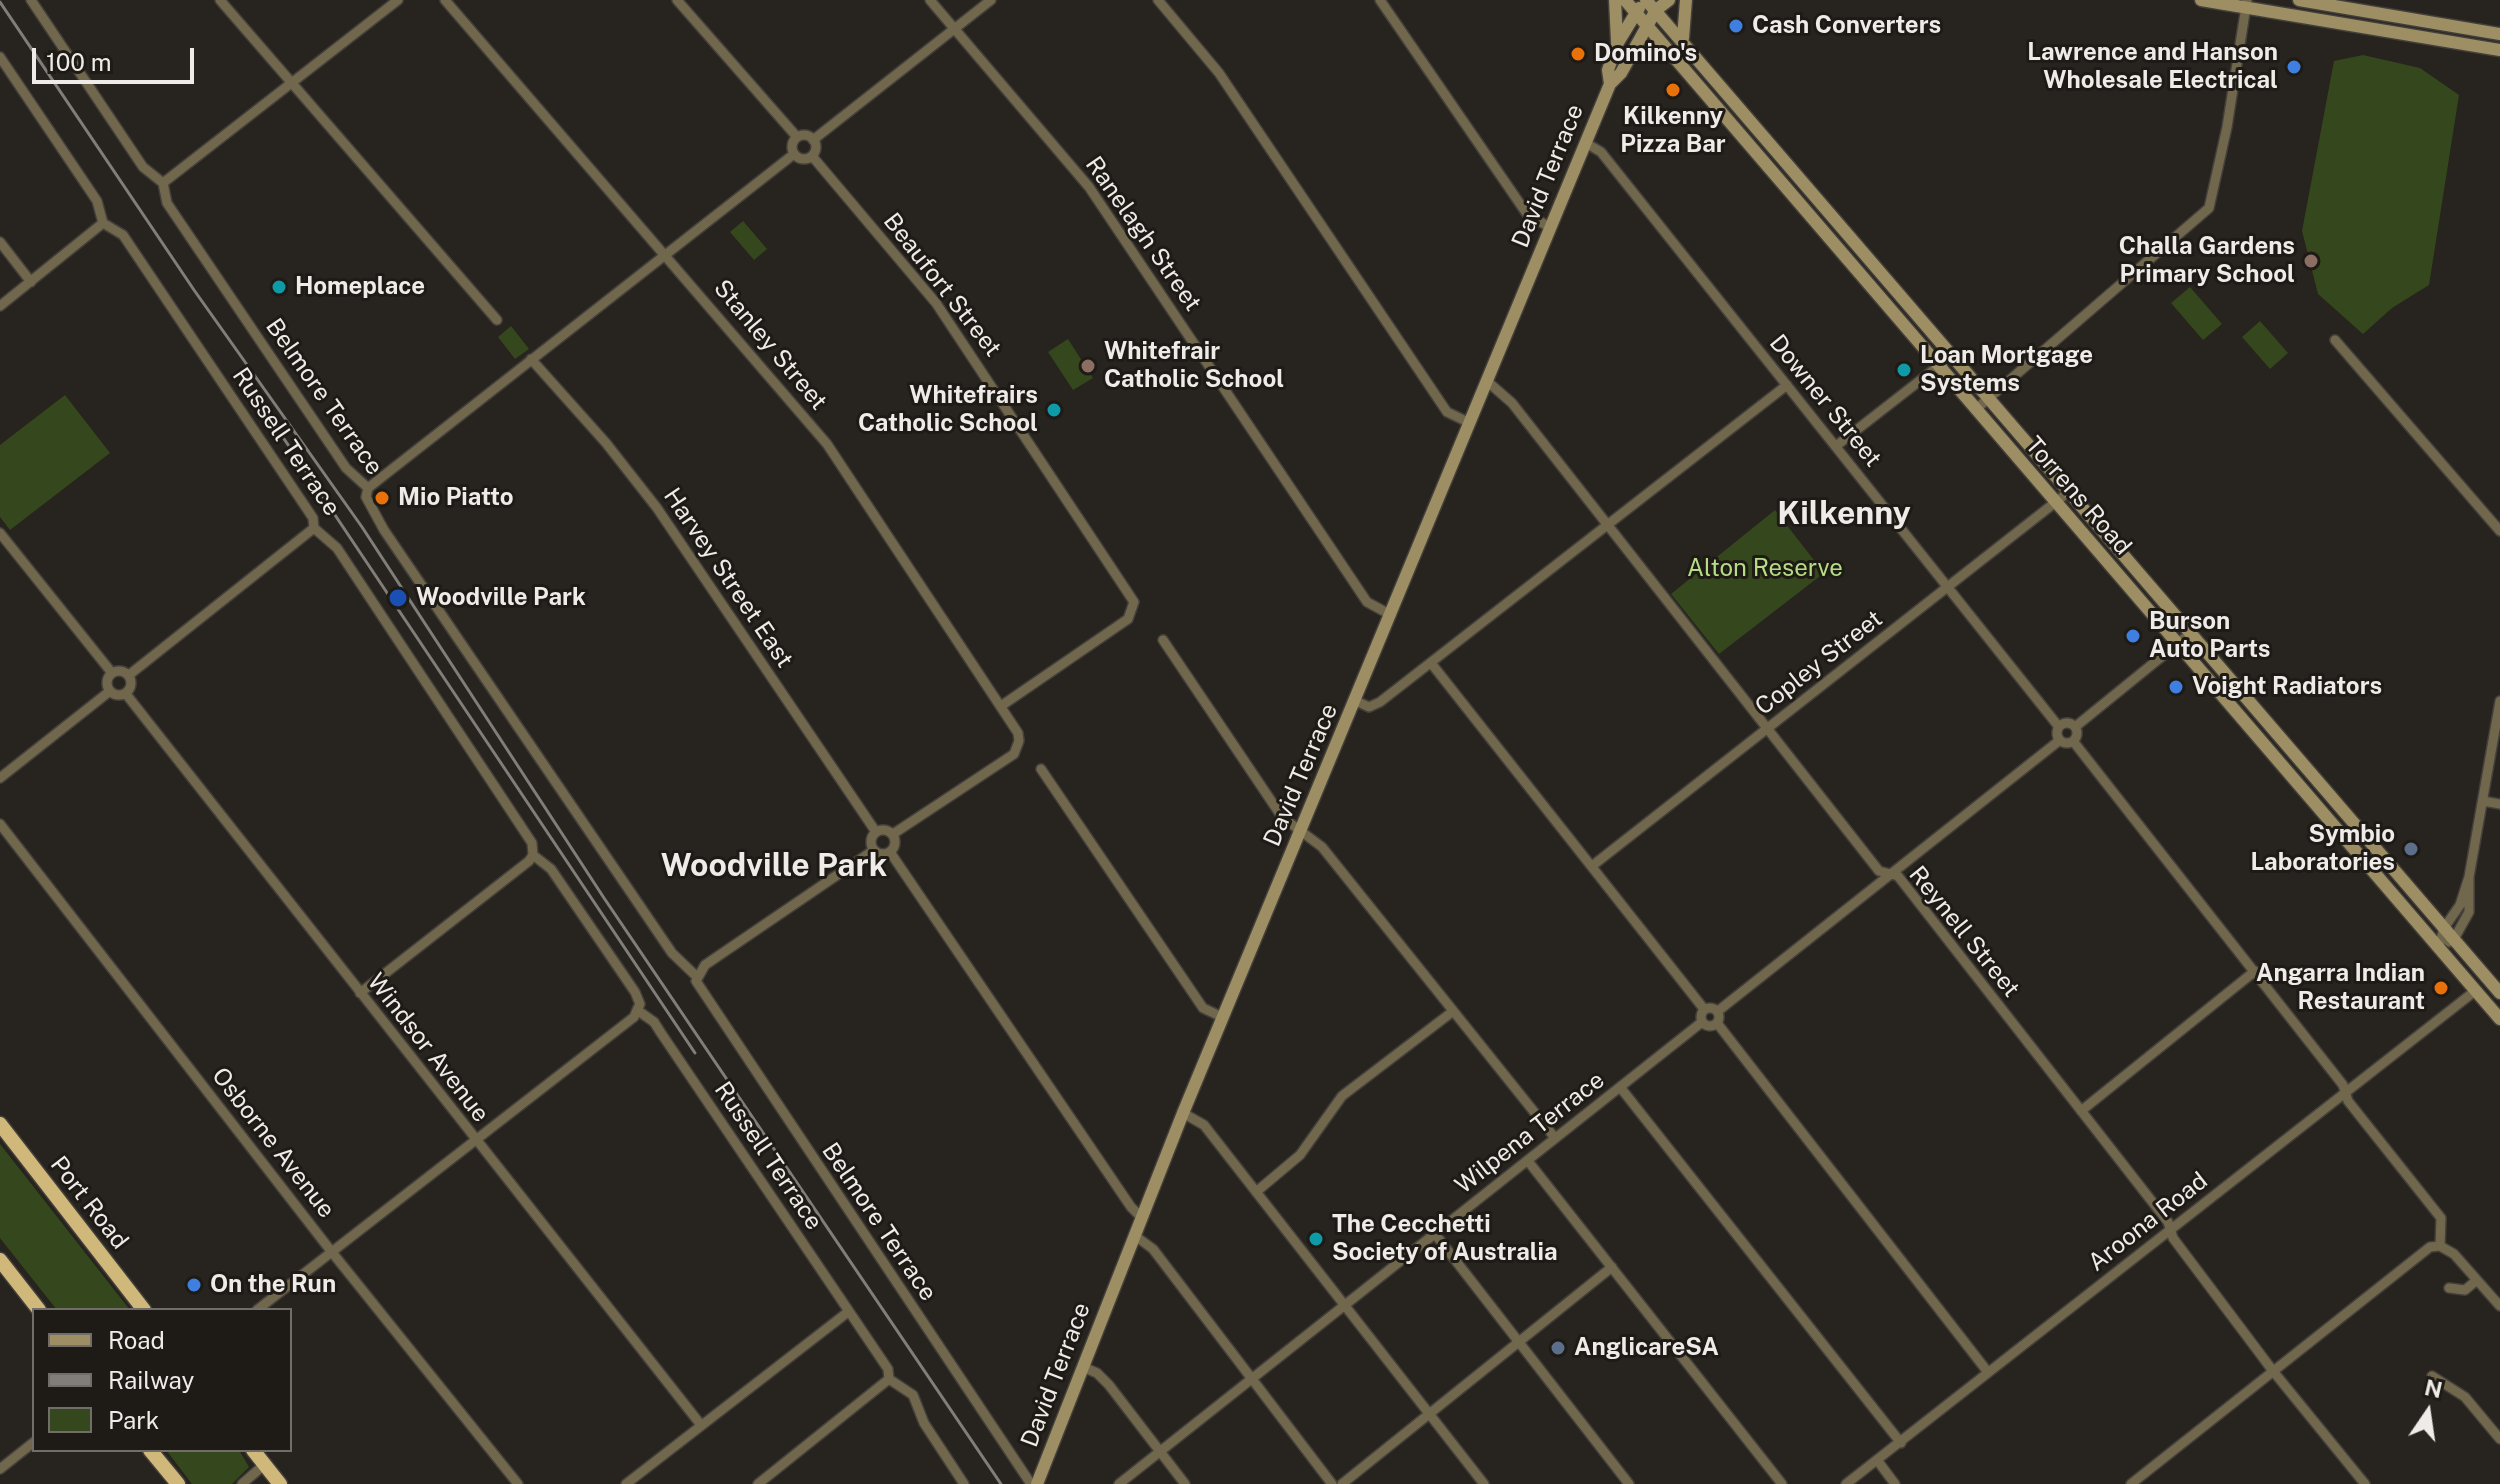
<!DOCTYPE html>
<html>
<head>
<meta charset="utf-8">
<style>
  body { margin:0 }
  #map { position:relative; width:2500px; height:1484px; overflow:hidden; background:#27231e; font-family:"Public Sans",sans-serif }
  canvas { display:block }
  .legend { position:absolute; left:32px; top:1308px; width:260px; height:144px; box-sizing:border-box; background:#1e1a15; border:2px solid #716e69; margin:0; padding:10px 14px; list-style:none; font-size:24px; color:#eeebe8 }
  .legend li { display:flex; align-items:center; gap:16px; height:40px }
  .legend b { width:40px; border:2px solid #716e69 }
  .north { position:absolute; left:2388px; top:1372px; width:80px; height:80px; -webkit-text-stroke:6px #1e1a15; paint-order:stroke; rotate:13deg; font-size:22px; font-weight:700; line-height:32px; text-align:center; color:#eeebe8 }
  .north::after { content:''; display:block; margin:auto; width:28px; height:36px; background:#eeebe8; clip-path:polygon(50% 0,100% 100%,50% 72%,0 100%) }
  .scale { position:absolute; left:32px; top:48px; width:162px; height:36px; box-sizing:border-box; border:4px solid #eeebe8; border-top:0; padding-left:10px; font-size:24px; line-height:28px; white-space:nowrap; color:#eeebe8; -webkit-text-stroke:6px #1e1a15; paint-order:stroke }
</style>
</head>
<body>
<div id="map">
<canvas width="2500" height="1484"></canvas>
<ul class="legend">
<li><b style="height:10px;background:#9d8e63"></b>Road</li>
<li><b style="height:10px;background:#817e7a"></b>Railway</li>
<li><b style="height:22px;background:#35471c"></b>Park</li>
</ul>
<div class="north">N</div>
<div class="scale">100 m</div>
</div>
<script>
const ctx = document.querySelector('canvas').getContext('2d');
ctx.lineJoin = 'round';
function paint(path, color) {
  ctx.fillStyle = color;
  ctx.fill(path, 'evenodd');
}
function toPath(rows) {
  const path = new Path2D();
  for (const r of rows) {
    if (r.length === 3) {
      path.moveTo(r[0] + r[2], r[1]);
      path.arc(r[0], r[1], r[2], 0, 2 * Math.PI);
      continue;
    }
    path.moveTo(r[0], r[1]);
    for (let i = 2; i < r.length; i += 2) path.lineTo(r[i], r[i + 1]);
  }
  return path;
}
function stroke(path, color, width, dash) {
  ctx.strokeStyle = color;
  ctx.lineWidth = width;
  ctx.lineCap = dash ? 'butt' : 'round';
  ctx.setLineDash(dash || []);
  ctx.stroke(path);
}
function label(font, color, halo, rows, align = 'center') {
  ctx.font = font + ' "Public Sans",sans-serif';
  ctx.lineWidth = 6;
  ctx.setLineDash([]);
  ctx.textBaseline = 'middle';
  ctx.strokeStyle = halo;
  ctx.fillStyle = color;
  for (const [text, x, y, turn = 0] of rows) {
    ctx.save();
    ctx.translate(x, y);
    ctx.rotate((+turn || 0) * Math.PI / 180);
    ctx.textAlign = isNaN(turn) ? turn : align;
    if (halo) ctx.strokeText(text, 0, 0);
    ctx.fillText(text, 0, 0);
    ctx.restore();
  }
}
const green = toPath([
  [2363,55,2420,68,2459,95,2429,285,2392,308,2363,334,2318,294,2302,231,2334,61],
  [743,221,767,249,754,260,730,232],
  [2190,287,2222,324,2203,340,2171,303],
  [2260,321,2288,353,2270,369,2242,337],
  [511,326,529,349,515,359,498,337],
  [1068,339,1093,378,1073,390,1048,352],
  [65,395,110,453,10,530,0,517,0,445],
  [1775,510,1824,573,1719,654,1671,594],
  [0,1144,130,1310,57,1310,0,1238],
  [166,1450,239,1450,249,1467,232,1484,192,1484]
]);
const minor = toPath([
  [31,0,143,167,163,183],
  [220,0,497,320],
  [445,0,827,444,1018,733,1019,741,1014,754,893,834],
  [677,0,797,137],
  [930,0,1089,187,1367,602,1391,615],
  [1158,0,1219,73,1447,412,1470,423],
  [1380,0,1527,214,1551,228],
  [0,57,97,201,103,223],
  [804,147,12],
  [813,140,991,0],
  [1586,143,1601,152,2059,727],
  [812,156,936,303,1134,602,1128,619,1001,706],
  [163,183,167,203,346,468,368,488],
  [163,183,398,0],
  [103,223,123,235,313,518,314,528,337,548,532,843,533,855,529,861,360,993],
  [0,242,31,282],
  [0,306,103,223],
  [2335,340,2500,531],
  [531,359,606,443,657,508,876,832],
  [1488,382,1512,403,1879,871,1898,876,2168,1222,2173,1238,2273,1371,2365,1484],
  [1975,410,2209,208,2227,127,2247,0],
  [1836,446,1954,354],
  [368,488,366,497,384,530,672,953,696,976],
  [368,488,794,154],
  [0,533,112,673],
  [1163,640,1282,817,1322,847,1555,1138],
  [1431,663,1704,1009],
  [119,683,12],
  [129,675,314,528],
  [126,694,701,1425],
  [1356,701,1369,707,1380,702,1787,385],
  [2067,733,10],
  [2075,727,2192,632],
  [2073,741,2343,1085,2348,1101,2441,1218,2440,1246],
  [1041,769,1203,1008,1222,1017],
  [0,778,110,691],
  [2483,801,2500,804],
  [0,824,331,1251,518,1484],
  [883,842,12],
  [874,850,705,965,696,981,1031,1484],
  [890,852,1131,1207,1141,1217],
  [533,855,551,869,635,992,640,1004,637,1010],
  [1592,866,2071,490],
  [2449,942,2454,939,2469,912,2469,877],
  [2439,947,2444,928,2460,905,2469,877,2500,701],
  [1710,1017,9],
  [637,1010,654,1022,661,1033,888,1369,889,1379],
  [1718,1011,2060,740],
  [1717,1023,1987,1371],
  [1620,1087,1901,1443],
  [2081,1111,2255,971],
  [1183,1113,1204,1125,1484,1484],
  [1528,1161,1782,1484],
  [1256,1192,1300,1155,1342,1096,1452,1012],
  [1435,1234,1629,1484],
  [1134,1235,1153,1249,1332,1484],
  [2449,1288,2465,1290,2477,1280],
  [257,1310,634,1017,637,1010],
  [1083,1367,1097,1373,1109,1385,1185,1484],
  [2432,1376,2465,1397,2500,1439],
  [889,1379,913,1395,924,1423,964,1484],
  [1877,1460,1895,1484],
  [0,1469,34,1442],
  [242,1484,265,1464],
  [626,1484,848,1312],
  [758,1484,889,1379],
  [1119,1484,1702,1022],
  [1342,1484,1612,1267],
  [1846,1484,2475,991],
  [2131,1484,2430,1247,2440,1246,2454,1254,2500,1306]
]);
const secondary = toPath([
  [1615,0,1617,41],
  [1625,0,2500,1019],
  [1646,0,2500,993],
  [2201,0,2500,50],
  [2299,0,2500,34],
  [1683,38,1686,0],
  [1610,84,1608,70,1617,44,1639,8],
  [1037,1484,1183,1113,1610,84,1621,73,1656,10,1669,0]
]);
const trunk = toPath([
  [0,1124,144,1310],
  [0,1260,39,1310],
  [150,1450,178,1484],
  [253,1450,280,1484]
]);
const rail = toPath([
  [0,2,194,290,362,527,604,898,1001,1484],
  [250,388,695,1053]
]);
const markers = [
  [1736,26,8,"#3f7fe0"],
  [1578,54,8,"#e8710a"],
  [2294,67,8,"#3f7fe0"],
  [1673,90,8,"#e8710a"],
  [2311,261,8,"#8d6e63"],
  [279,287,8,"#0f9aa8"],
  [1088,366,8,"#8d6e63"],
  [1904,370,8,"#0f9aa8"],
  [1054,410,8,"#0f9aa8"],
  [382,498,8,"#e8710a"],
  [398,598,10,"#1a4fb4"],
  [2133,636,8,"#3f7fe0"],
  [2176,687,8,"#3f7fe0"],
  [2411,849,8,"#5c6f8a"],
  [2441,988,8,"#e8710a"],
  [1316,1239,8,"#0f9aa8"],
  [194,1285,8,"#3f7fe0"],
  [1558,1348,8,"#5c6f8a"]
];
const poiNames = [
  ["Cash Converters",1752,26],
  ["Lawrence and Hanson",2278,53,"right"],
  ["Wholesale Electrical",2278,81,"right"],
  ["Domino's",1594,54],
  ["Kilkenny",1673,117,"center"],
  ["Pizza Bar",1673,145,"center"],
  ["Challa Gardens",2295,247,"right"],
  ["Primary School",2295,275,"right"],
  ["Homeplace",295,287],
  ["Whitefrair",1104,352],
  ["Catholic School",1104,380],
  ["Loan Mortgage",1920,356],
  ["Systems",1920,384],
  ["Whitefrairs",1038,396,"right"],
  ["Catholic School",1038,424,"right"],
  ["Mio Piatto",398,498],
  ["Woodville Park",416,598],
  ["Burson",2149,622],
  ["Auto Parts",2149,650],
  ["Voight Radiators",2192,687],
  ["Symbio",2395,835,"right"],
  ["Laboratories",2395,863,"right"],
  ["Angarra Indian",2425,974,"right"],
  ["Restaurant",2425,1002,"right"],
  ["The Cecchetti",1332,1225],
  ["Society of Australia",1332,1253],
  ["On the Run",210,1285],
  ["AnglicareSA",1574,1348]
];
const streetNames = [
  ["David Terrace",1548,176,-68],
  ["Ranelagh Street",1143,234,55],
  ["Beaufort Street",942,285,52],
  ["Stanley Street",770,345,50],
  ["Belmore Terrace",324,397,55],
  ["Downer Street",1825,401,51],
  ["Russell Terrace",286,442,56],
  ["Torrens Road",2078,496,49],
  ["Harvey Street East",728,578,56],
  ["Copley Street",1819,663,-38],
  ["David Terrace",1301,775,-67],
  ["Reynell Street",1964,932,51],
  ["Windsor Avenue",428,1048,52],
  ["Wilpena Terrace",1530,1133,-38],
  ["Osborne Avenue",273,1143,52],
  ["Russell Terrace",768,1156,56],
  ["Port Road",89,1203,52],
  ["Belmore Terrace",879,1222,56],
  ["Aroona Road",2148,1222,-38],
  ["David Terrace",1056,1375,-69]
];
const parkNames = [
  ["Alton Reserve",1765,569]
];
const districtNames = [
  ["Kilkenny",1844,514],
  ["Woodville Park",774,866]
];
paint(green, '#35471c');
stroke(minor, '#433f3a', 12);
stroke(secondary, '#433f3a', 15);
stroke(trunk, '#433f3a', 17);
stroke(minor, '#71674d', 9);
stroke(secondary, '#9d8e63', 12);
stroke(trunk, '#d0b87a', 14);
stroke(rail, '#817e7a', 3);
for (const [x, y, r, color] of markers) {
  const dot = new Path2D();
  dot.arc(x, y, r, 0, 2 * Math.PI);
  ctx.fillStyle = color;
  ctx.fill(dot);
  stroke(dot, '#1e1a15', 3);
}
label('bold 24px', '#eeebe8', '#1e1a15', poiNames, 'left');
label('24px', '#eeebe8', '#1e1a15', streetNames);
label('24px', '#b6dd85', '#1e1a15', parkNames);
label('bold 32px', '#eeebe8', '#1e1a15', districtNames);
</script>
</body>
</html>
